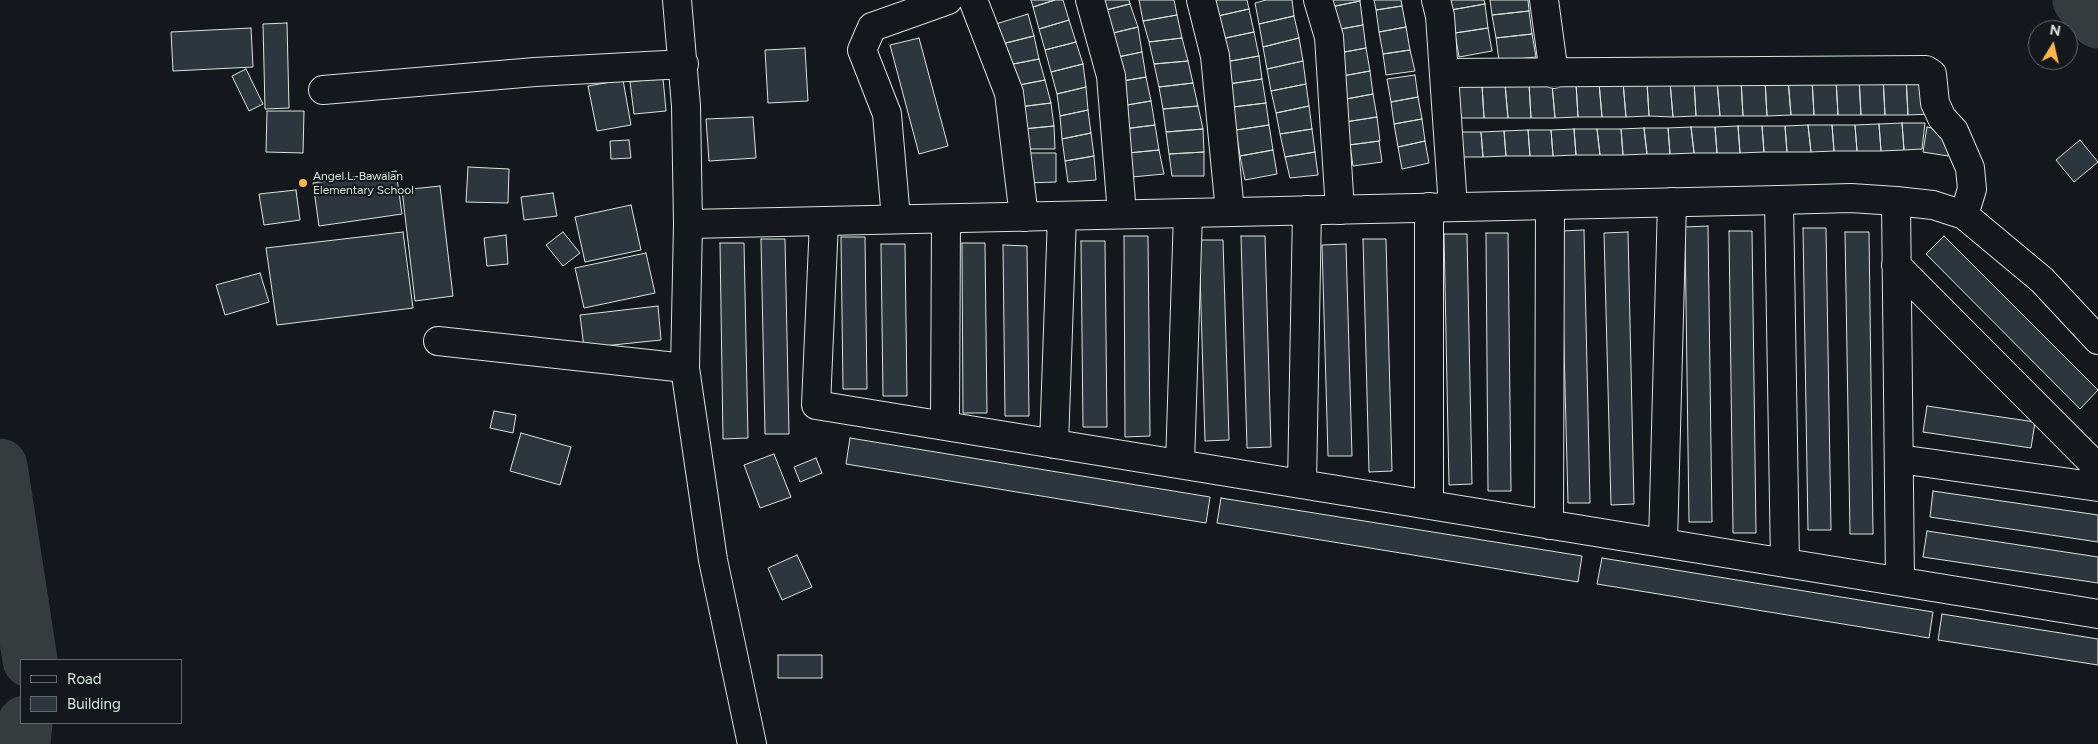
<!DOCTYPE html>
<html>
<head>
<meta charset="utf-8">
<style>
  body { margin:0 }
  #map { position:relative; width:2098px; height:744px; overflow:hidden; background:#14181c; font-family:Figtree,sans-serif }
  canvas { display:block }
  .legend { position:absolute; left:20px; top:659px; width:162px; height:65px; box-sizing:border-box; background:#14181c; border:1px solid #626a69; margin:0; padding:6px 9px; list-style:none; font-size:15px; color:#d8e6dc }
  .legend li { display:flex; align-items:center; gap:10px; height:25px }
  .legend b { width:25px; border:1px solid #626a69 }
  .north { position:absolute; left:2028px; top:20px; width:50px; height:50px; box-sizing:border-box; background:#14181c; border:1px solid #626a69; border-radius:50%; rotate:9deg; font-size:14px; font-weight:700; line-height:20px; text-align:center; color:#d8e6dc }
  .north::after { content:''; display:block; margin:auto; width:18px; height:22px; background:#ffb74d; clip-path:polygon(50% 0,100% 100%,50% 72%,0 100%) }
</style>
</head>
<body>
<div id="map">
<canvas width="2098" height="744"></canvas>
<ul class="legend">
<li><b style="height:6px;background:#14181c"></b>Road</li>
<li><b style="height:14px;background:#2c363c"></b>Building</li>
</ul>
<div class="north">N</div>
</div>
<script>
const ctx = document.querySelector('canvas').getContext('2d');
ctx.lineJoin = 'round';
function toPath(rows) {
  const path = new Path2D();
  for (const r of rows) {
    path.moveTo(r[0], r[1]);
    for (let i = 2; i < r.length; i += 2) path.lineTo(r[i], r[i + 1]);
  }
  return path;
}
function stroke(path, color, width, dash) {
  ctx.strokeStyle = color;
  ctx.lineWidth = width;
  ctx.lineCap = dash ? 'butt' : 'round';
  ctx.setLineDash(dash || []);
  ctx.stroke(path);
}
function paint(path, color) {
  ctx.fillStyle = color;
  ctx.fill(path, 'evenodd');
}
function label(font, color, halo, rows, align = 'center') {
  ctx.font = font + ' Figtree,sans-serif';
  ctx.lineWidth = 4;
  ctx.setLineDash([]);
  ctx.textBaseline = 'middle';
  ctx.strokeStyle = halo;
  ctx.fillStyle = color;
  for (const [text, x, y, turn = 0] of rows) {
    ctx.save();
    ctx.translate(x, y);
    ctx.rotate((+turn || 0) * Math.PI / 180);
    ctx.textAlign = isNaN(turn) ? turn : align;
    if (halo) ctx.strokeText(text, 0, 0);
    ctx.fillText(text, 0, 0);
    ctx.restore();
  }
}
const river = toPath([
  [2080,0,2098,21],
  [0,466,30,660],
  [23,744,25,723]
]);
const building = toPath([
  [1031,0,1055,0,1033,7,1031,0],
  [1055,0,1063,0,1069,20,1039,29,1033,7,1055,0],
  [1098,0,1129,0,1130,4,1102,11,1098,0],
  [1139,0,1174,0,1177,15,1143,21,1139,0],
  [1214,0,1247,0,1249,9,1218,16,1214,0],
  [1266,0,1292,0,1294,16,1259,24,1255,3,1266,0],
  [1325,0,1360,0,1360,1,1326,8,1325,0],
  [1374,0,1401,0,1402,6,1376,10,1374,0],
  [1450,0,1484,0,1485,4,1451,10,1450,0],
  [1490,0,1528,0,1529,11,1492,15,1490,0],
  [1360,1,1363,25,1330,31,1326,8,1360,1],
  [1130,4,1138,27,1109,34,1102,11,1130,4],
  [1485,4,1488,28,1455,33,1451,10,1485,4],
  [1402,6,1406,27,1379,32,1376,10,1402,6],
  [1249,9,1254,32,1221,39,1218,16,1249,9],
  [1529,11,1532,34,1496,38,1492,15,1529,11],
  [1028,14,1034,36,1002,44,996,24,1028,14],
  [1177,15,1182,38,1149,42,1143,21,1177,15],
  [1294,16,1299,38,1263,47,1259,24,1294,16],
  [1069,20,1076,42,1045,50,1039,29,1069,20],
  [287,23,289,108,265,109,263,24,287,23],
  [1363,25,1366,48,1334,54,1330,31,1363,25],
  [1138,27,1142,52,1113,58,1109,34,1138,27],
  [1406,27,1410,50,1383,54,1379,32,1406,27],
  [251,28,253,67,173,71,171,32,251,28],
  [1488,28,1492,51,1459,57,1455,33,1488,28],
  [1254,32,1259,56,1225,62,1221,39,1254,32],
  [1532,34,1536,57,1499,61,1496,38,1532,34],
  [1034,36,1039,59,1008,65,1002,44,1034,36],
  [919,38,948,146,919,154,890,45,919,38],
  [1182,38,1188,61,1154,64,1149,42,1182,38],
  [1299,38,1303,61,1267,69,1263,47,1299,38],
  [1076,42,1083,64,1051,72,1045,50,1076,42],
  [805,48,808,101,768,103,765,50,805,48],
  [1366,48,1370,71,1337,77,1334,54,1366,48],
  [1410,50,1415,71,1386,75,1383,54,1410,50],
  [1142,52,1146,77,1117,82,1113,58,1142,52],
  [1259,56,1262,79,1229,84,1225,62,1259,56],
  [1039,59,1045,80,1014,86,1008,65,1039,59],
  [1188,61,1193,83,1159,87,1154,64,1188,61],
  [1303,61,1306,84,1271,91,1267,69,1303,61],
  [1083,64,1086,87,1057,94,1051,72,1083,64],
  [246,69,263,104,249,111,232,76,246,69],
  [1370,71,1373,94,1341,100,1337,77,1370,71],
  [1415,75,1418,97,1391,102,1387,79,1415,75],
  [1146,77,1151,101,1121,106,1117,82,1146,77],
  [1883,77,1906,77,1908,115,1885,115,1883,77],
  [1883,77,1885,115,1861,115,1859,78,1883,77],
  [1906,77,1930,77,1932,114,1908,115,1906,77],
  [663,78,666,111,634,114,630,82,663,78],
  [1859,78,1861,115,1838,115,1836,79,1859,78],
  [1262,79,1266,103,1233,107,1229,84,1262,79],
  [1788,79,1791,115,1767,116,1765,80,1788,79],
  [1788,79,1812,79,1814,115,1791,115,1788,79],
  [1812,79,1836,79,1838,115,1814,115,1812,79],
  [623,80,631,125,597,131,588,86,623,80],
  [1045,80,1051,103,1019,107,1014,86,1045,80],
  [1741,80,1765,80,1767,116,1743,116,1741,80],
  [1741,80,1743,116,1720,116,1717,81,1741,80],
  [1694,81,1696,116,1673,117,1670,82,1694,81],
  [1694,81,1717,81,1720,116,1696,116,1694,81],
  [1623,82,1626,117,1602,117,1599,83,1623,82],
  [1623,82,1647,82,1649,116,1626,117,1623,82],
  [1647,82,1670,82,1673,117,1649,116,1647,82],
  [1193,83,1198,106,1163,109,1159,87,1193,83],
  [1576,83,1599,83,1602,117,1578,117,1576,83],
  [1576,83,1578,117,1555,118,1552,84,1576,83],
  [1306,84,1309,106,1276,113,1271,91,1306,84],
  [1505,84,1529,84,1531,118,1508,118,1505,84],
  [1505,84,1508,118,1484,118,1482,85,1505,84],
  [1529,84,1552,84,1555,118,1531,118,1529,84],
  [1482,85,1484,118,1461,118,1458,86,1482,85],
  [1086,87,1088,110,1060,116,1057,94,1086,87],
  [1373,94,1377,117,1345,122,1341,100,1373,94],
  [1418,97,1422,119,1394,124,1391,102,1418,97],
  [1151,101,1155,125,1124,129,1121,106,1151,101],
  [1051,103,1054,126,1023,129,1019,107,1051,103],
  [1266,103,1269,125,1236,130,1233,107,1266,103],
  [1198,106,1203,129,1166,132,1163,109,1198,106],
  [1309,106,1312,129,1280,134,1276,113,1309,106],
  [1088,110,1091,133,1062,139,1060,116,1088,110],
  [267,111,304,111,303,153,266,152,267,111],
  [753,117,756,158,709,161,706,119,753,117],
  [1377,117,1380,141,1348,145,1345,122,1377,117],
  [1422,119,1425,141,1398,147,1394,124,1422,119],
  [1902,123,1925,123,1922,149,1904,150,1902,123],
  [1902,123,1904,150,1881,151,1879,124,1902,123],
  [1879,124,1881,151,1857,151,1855,125,1879,124],
  [1155,125,1159,150,1128,153,1124,129,1155,125],
  [1269,125,1273,150,1240,156,1236,130,1269,125],
  [1808,125,1811,152,1787,152,1785,126,1808,125],
  [1808,125,1832,125,1834,151,1811,152,1808,125],
  [1832,125,1855,125,1857,151,1834,151,1832,125],
  [1054,126,1055,149,1027,149,1023,129,1054,126],
  [1738,126,1740,153,1717,153,1715,127,1738,126],
  [1738,126,1762,126,1764,152,1740,153,1738,126],
  [1762,126,1785,126,1787,152,1764,152,1762,126],
  [1691,127,1694,153,1670,154,1668,128,1691,127],
  [1691,127,1715,127,1717,153,1694,153,1691,127],
  [1927,127,1952,132,1948,156,1923,152,1927,127],
  [1644,128,1668,128,1670,154,1647,154,1644,128],
  [1644,128,1647,154,1623,155,1621,129,1644,128],
  [1203,129,1204,152,1169,154,1166,132,1203,129],
  [1312,129,1315,152,1285,157,1280,134,1312,129],
  [1574,129,1597,129,1600,155,1576,155,1574,129],
  [1574,129,1576,155,1553,156,1551,130,1574,129],
  [1597,129,1621,129,1623,155,1600,155,1597,129],
  [1528,130,1551,130,1553,156,1530,156,1528,130],
  [1528,130,1530,156,1506,156,1504,131,1528,130],
  [1504,131,1506,156,1483,157,1481,132,1504,131],
  [1457,132,1481,132,1483,157,1459,157,1457,132],
  [1091,133,1094,156,1065,161,1062,139,1091,133],
  [629,140,631,158,611,159,610,141,629,140],
  [2080,140,2098,162,2074,182,2056,160,2080,140],
  [1379,141,1382,162,1353,166,1350,145,1379,141],
  [1425,141,1429,163,1402,169,1398,147,1425,141],
  [1159,150,1164,174,1132,177,1128,153,1159,150],
  [1273,150,1277,174,1245,180,1240,156,1273,150],
  [1204,152,1204,176,1172,176,1169,154,1204,152],
  [1315,152,1318,175,1290,178,1285,157,1315,152],
  [1028,153,1056,153,1056,182,1027,183,1028,153],
  [1094,156,1096,180,1068,182,1065,161,1094,156],
  [468,167,509,169,508,203,466,202,468,167],
  [396,171,402,214,319,226,313,183,396,171],
  [440,186,453,296,415,301,402,190,440,186],
  [296,190,300,220,264,225,259,194,296,190],
  [553,193,557,216,524,220,521,197,553,193],
  [631,205,641,250,585,262,575,217,631,205],
  [1708,226,1712,522,1689,522,1685,227,1708,226],
  [1803,228,1826,228,1831,530,1808,530,1803,228],
  [1584,230,1590,503,1568,503,1561,231,1584,230],
  [1729,231,1752,231,1756,533,1733,533,1729,231],
  [403,232,413,308,277,325,266,248,403,232],
  [563,232,580,253,563,266,546,245,563,232],
  [1628,232,1634,504,1611,505,1604,233,1628,232],
  [1845,232,1869,232,1873,534,1850,534,1845,232],
  [1486,233,1508,233,1511,491,1488,491,1486,233],
  [1444,234,1467,234,1472,484,1449,485,1444,234],
  [506,235,508,264,487,266,484,238,506,235],
  [1124,236,1148,236,1150,436,1125,437,1124,236],
  [1241,236,1265,236,1271,447,1247,448,1241,236],
  [1944,236,2098,390,2080,409,1926,254,1944,236],
  [841,237,865,237,867,389,843,389,841,237],
  [761,239,785,239,789,434,765,434,761,239],
  [1363,239,1386,239,1392,471,1369,472,1363,239],
  [1199,240,1223,240,1229,440,1205,441,1199,240],
  [1081,241,1105,241,1107,427,1083,427,1081,241],
  [720,243,744,243,748,438,723,439,720,243],
  [962,243,985,243,987,413,963,413,962,243],
  [881,244,905,244,907,396,883,396,881,244],
  [1346,244,1352,456,1328,456,1322,245,1346,244],
  [1003,245,1027,246,1029,416,1005,416,1003,245],
  [646,253,655,293,584,308,575,268,646,253],
  [260,273,269,302,225,315,216,285,260,273],
  [658,306,661,340,584,348,580,315,658,306],
  [1927,406,2035,422,2031,448,1923,432,1927,406],
  [494,411,516,415,513,433,490,428,494,411],
  [521,433,571,447,560,485,510,471,521,433],
  [850,438,1210,497,1206,523,846,464,850,438],
  [774,454,791,497,760,508,744,465,774,454],
  [816,458,822,473,800,482,794,467,816,458],
  [1933,491,2098,515,2098,542,1930,517,1933,491],
  [1221,498,1582,556,1578,582,1217,523,1221,498],
  [1927,531,2098,557,2098,583,1923,557,1927,531],
  [797,555,812,587,782,600,768,568,797,555],
  [1602,558,1933,612,1929,638,1597,584,1602,558],
  [1942,614,2098,639,2098,665,1938,640,1942,614],
  [778,655,822,655,822,678,778,678,778,655]
]);
const minor = toPath([
  [677,0,686,106,688,224],
  [973,0,1009,93,1024,217],
  [1090,0,1111,76,1122,214],
  [1201,0,1215,56,1230,212],
  [1318,0,1329,37,1340,210],
  [1436,0,1440,16,1453,207],
  [1544,0,1554,74],
  [1445,73,1926,70,1932,74,1935,103,1942,118,1954,131,1970,168,1972,189,1964,215],
  [323,90,535,72,684,64],
  [1779,200,1785,563],
  [1896,201,1900,581],
  [1429,207,1429,505],
  [896,219,887,114,862,50,872,27,948,0],
  [824,221,816,405,2098,614],
  [1896,265,2098,468],
  [438,341,685,368],
  [945,426,946,219],
  [1054,444,1062,216],
  [1899,459,2098,487],
  [1180,464,1188,213],
  [1302,484,1307,210],
  [1549,525,1550,205],
  [1663,543,1672,202]
]);
const tertiary = toPath([
  [752,744,713,560,685,368,688,224,1779,200,1851,198,1896,201,1933,205,1964,215,2042,280,2098,340]
]);
const markers = [
  [303,183,5,"#ffb74d"]
];
const poiNames = [
  ["Angel L. Bawalan",313,176],
  ["Elementary School",313,190]
];
stroke(river, '#363b3e', 55);
paint(building, '#2c363c');
stroke(building, '#d8e6dc', 1);
stroke(minor, '#d8e6dc', 30);
stroke(tertiary, '#d8e6dc', 30);
stroke(minor, '#14181c', 28);
stroke(tertiary, '#14181c', 28);
for (const [x, y, r, color] of markers) {
  const dot = new Path2D();
  dot.arc(x, y, r, 0, 2 * Math.PI);
  ctx.fillStyle = color;
  ctx.fill(dot);
  stroke(dot, '#14181c', 2);
}
label('12px', '#d8e6dc', '#14181c', poiNames, 'left');
</script>
</body>
</html>
